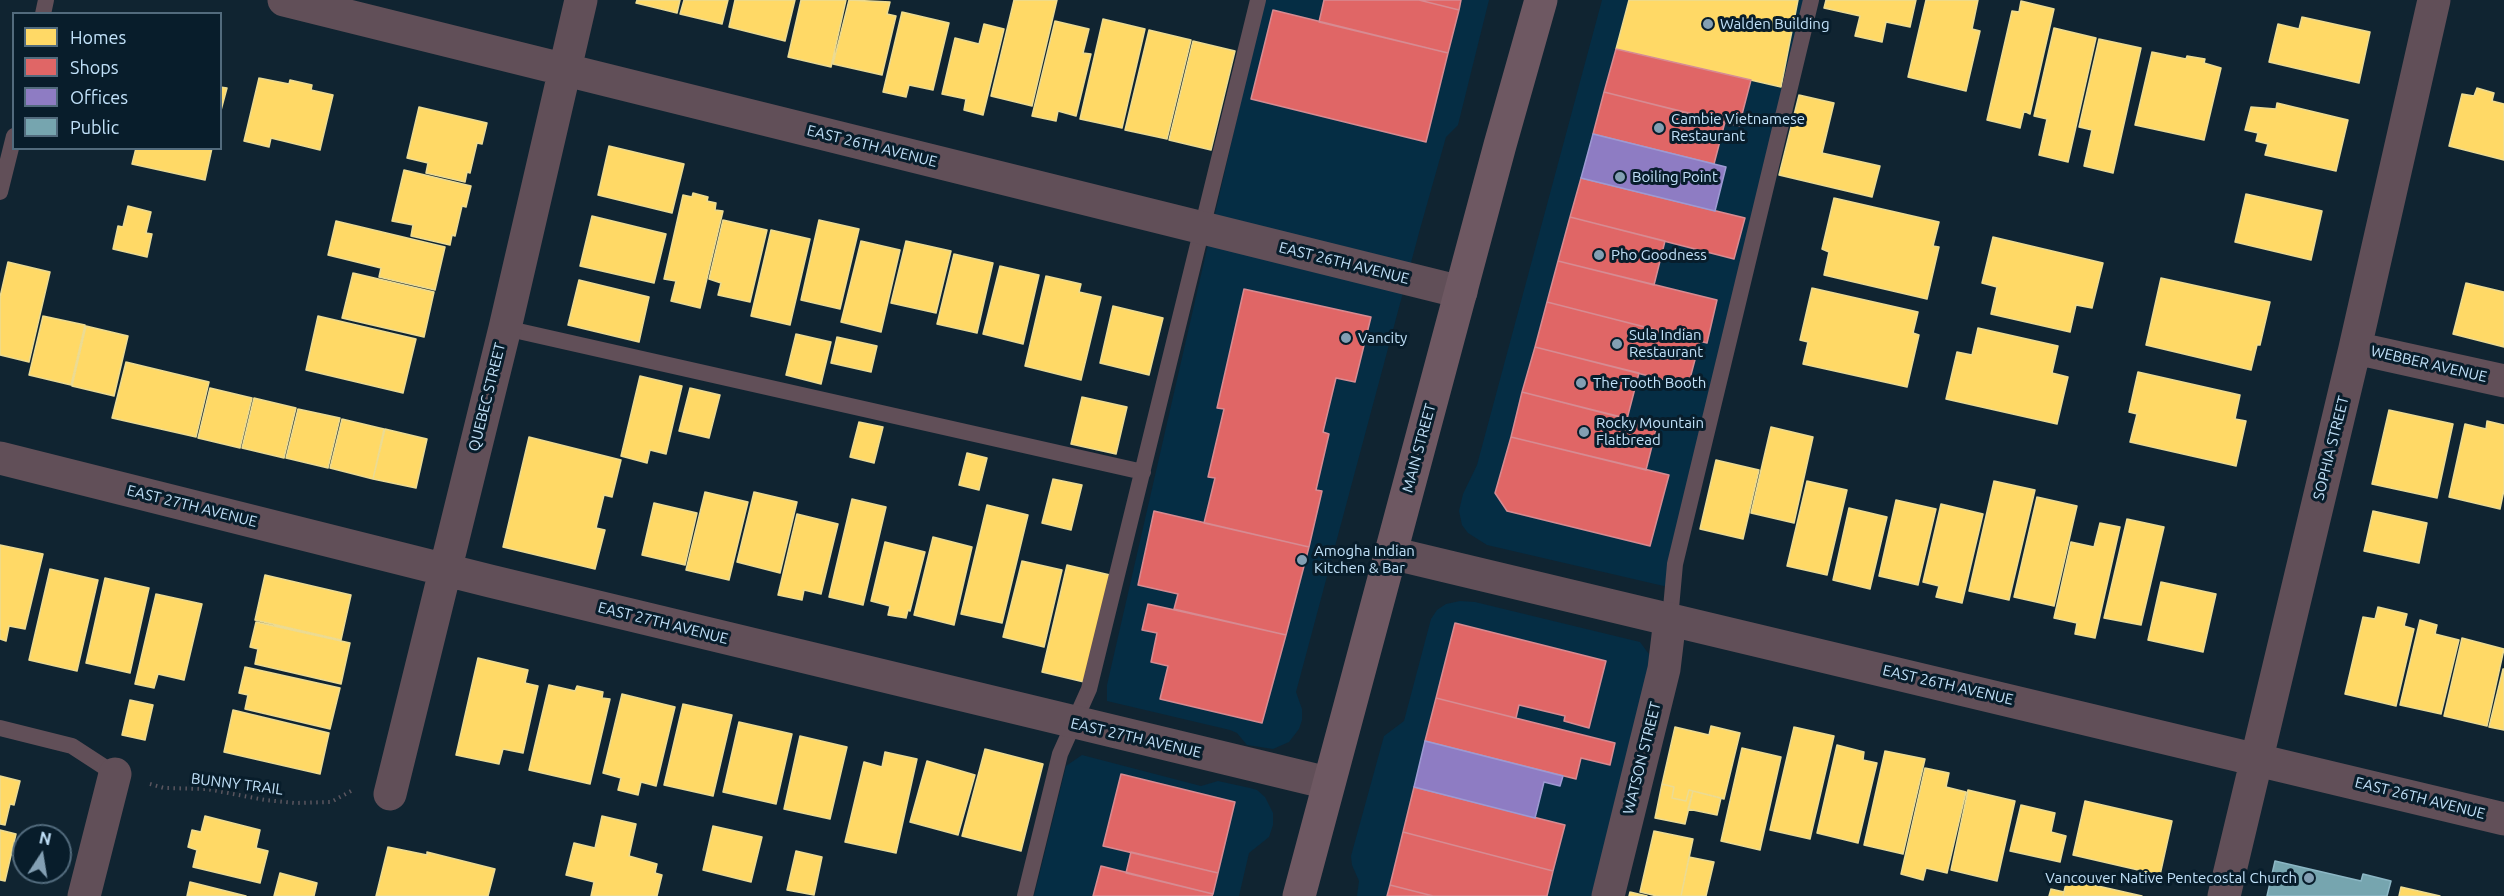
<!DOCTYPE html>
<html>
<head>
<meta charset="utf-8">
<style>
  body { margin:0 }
  #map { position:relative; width:2504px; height:896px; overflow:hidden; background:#102431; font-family:Ubuntu,sans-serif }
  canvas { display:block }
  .legend { position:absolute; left:12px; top:12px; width:210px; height:138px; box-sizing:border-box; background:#081d2b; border:2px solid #526b7d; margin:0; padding:8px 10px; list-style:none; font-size:18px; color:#c1e1f9 }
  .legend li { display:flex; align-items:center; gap:12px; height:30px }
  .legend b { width:30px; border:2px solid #526b7d }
  .north { position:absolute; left:12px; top:824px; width:60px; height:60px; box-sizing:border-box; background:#081d2b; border:2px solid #526b7d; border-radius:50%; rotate:12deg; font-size:16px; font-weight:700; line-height:24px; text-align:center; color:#c1e1f9 }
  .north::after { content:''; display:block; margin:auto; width:21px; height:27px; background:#839fb3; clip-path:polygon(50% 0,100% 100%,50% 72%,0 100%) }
</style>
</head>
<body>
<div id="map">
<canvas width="2504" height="896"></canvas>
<ul class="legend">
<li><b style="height:16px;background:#ffd966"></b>Homes</li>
<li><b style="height:16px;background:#e06666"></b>Shops</li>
<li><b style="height:16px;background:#8e7cc3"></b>Offices</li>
<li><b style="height:16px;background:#76a5af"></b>Public</li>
</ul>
<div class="north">N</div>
</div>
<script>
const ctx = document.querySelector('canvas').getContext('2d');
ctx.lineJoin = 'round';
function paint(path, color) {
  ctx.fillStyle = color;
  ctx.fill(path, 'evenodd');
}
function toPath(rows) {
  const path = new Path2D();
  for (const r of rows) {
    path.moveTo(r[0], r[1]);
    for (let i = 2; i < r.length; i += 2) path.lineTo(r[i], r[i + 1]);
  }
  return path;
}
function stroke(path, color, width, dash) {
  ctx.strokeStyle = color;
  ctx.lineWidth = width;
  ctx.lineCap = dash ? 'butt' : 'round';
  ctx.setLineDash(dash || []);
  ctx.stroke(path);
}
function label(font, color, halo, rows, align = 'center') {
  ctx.font = font + ' Ubuntu,sans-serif';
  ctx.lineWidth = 6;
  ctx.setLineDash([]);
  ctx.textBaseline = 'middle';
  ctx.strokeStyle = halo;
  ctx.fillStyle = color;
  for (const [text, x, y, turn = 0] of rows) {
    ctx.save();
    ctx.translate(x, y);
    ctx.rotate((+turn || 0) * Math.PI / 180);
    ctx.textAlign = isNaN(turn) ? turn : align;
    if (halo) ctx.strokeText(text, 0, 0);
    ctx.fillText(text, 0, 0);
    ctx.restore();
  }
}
const built = toPath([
  [1264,0,1489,0,1458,125,1446,137,1420,229,1296,692,1302,709,1302,720,1299,729,1289,742,1273,749,1247,745,1237,733,1230,730,1107,701,1107,685],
  [1602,0,1807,0,1668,587,1487,545,1468,533,1462,525,1459,511,1463,494,1477,465],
  [1460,601,1475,602,1640,642,1651,657,1595,896,1357,896,1359,881,1352,865,1351,856,1384,736,1404,721,1431,619,1437,610,1446,604],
  [1082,755,1201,786,1218,781,1250,788,1257,790,1265,797,1273,813,1273,825,1269,837,1249,853,1239,896,1034,896,1066,766]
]);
const homes = toPath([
  [637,0,680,0,677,13,636,3,637,0],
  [684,0,728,0,722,24,680,14,684,0],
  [735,0,795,0,785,41,729,27,735,0],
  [801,0,846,0,831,67,788,57,801,0],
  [849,0,890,2,887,14,896,16,882,75,833,64,849,0],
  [1014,0,1057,0,1032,106,991,96,1014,0],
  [1629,0,1798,0,1781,87,1616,49,1629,0],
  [1826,0,1916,0,1910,27,1886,22,1882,42,1855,36,1860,16,1824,8,1826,0],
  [1926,0,1978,0,1972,29,1980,31,1966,91,1908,77,1926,0],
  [2021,1,2054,9,2030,114,2024,111,2020,128,1987,120,2012,11,2019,12,2021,1],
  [902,12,949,23,933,90,909,85,906,97,883,92,902,12],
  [2302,17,2370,32,2359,83,2269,62,2278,24,2299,29,2302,17],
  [1103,19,1145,29,1122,128,1080,119,1103,19],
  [1055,21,1089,29,1083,53,1091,54,1076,116,1058,111,1056,121,1032,116,1055,21],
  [984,24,1004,29,983,115,964,110,966,99,942,94,955,38,979,44,984,24],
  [2054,28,2096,38,2068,162,2039,155,2047,119,2034,116,2054,28],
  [1149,30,1191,40,1167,139,1125,130,1149,30],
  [2099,39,2141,48,2113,173,2084,166,2092,130,2079,127,2099,39],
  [1193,41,1235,51,1211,150,1169,140,1193,41],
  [2152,52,2186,59,2187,56,2205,59,2204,63,2221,68,2204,140,2135,125,2152,52],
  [259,78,289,84,290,80,312,85,311,90,333,95,320,150,271,138,269,147,244,141,259,78],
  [220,87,227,88,220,114,220,87],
  [2477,88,2494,93,2492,101,2504,104,2504,160,2449,146,2462,94,2474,96,2477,88],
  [1799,95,1834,103,1822,153,1880,166,1872,197,1779,175,1799,95],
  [2277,103,2348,120,2336,171,2265,155,2268,144,2256,141,2258,133,2245,130,2251,107,2276,109,2277,103],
  [419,107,487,123,482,144,477,143,470,173,467,172,465,182,426,173,428,163,407,158,419,107],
  [609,146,684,164,672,213,598,195,609,146],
  [136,148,212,148,205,180,132,164,136,148],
  [404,170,471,186,466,207,462,206,455,236,452,235,450,245,411,236,413,225,392,221,404,170],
  [693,193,708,197,707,201,716,203,715,210,723,211,700,308,671,301,676,281,664,279,683,195,692,197,693,193],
  [2246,194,2322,211,2311,260,2235,242,2246,194],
  [1834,198,1939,222,1933,246,1939,247,1927,299,1824,275,1829,252,1822,249,1834,198],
  [128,206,151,212,146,233,152,234,147,257,113,249,118,226,123,227,128,206],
  [592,216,666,234,654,283,580,266,592,216],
  [723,220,767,230,750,302,718,295,721,283,709,279,723,220],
  [819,220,859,229,840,309,801,300,819,220],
  [336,221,445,247,435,290,379,277,381,268,328,255,336,221],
  [771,230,810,239,790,325,751,316,771,230],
  [1993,237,2103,263,2092,308,2076,305,2070,332,1991,314,1997,287,1982,283,1993,237],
  [861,241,900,250,881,332,841,322,861,241],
  [906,241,951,251,936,313,891,303,906,241],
  [954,254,993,263,977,333,937,324,954,254],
  [8,262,50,272,29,362,0,355,0,297,8,262],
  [1000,266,1039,275,1023,344,983,334,1000,266],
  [353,273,434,292,424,337,342,318,353,273],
  [1046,276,1081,284,1079,292,1101,297,1081,380,1025,366,1046,276],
  [2161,278,2270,302,2260,345,2257,345,2251,370,2146,345,2161,278],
  [579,280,649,297,639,342,568,325,579,280],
  [2466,283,2504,292,2504,347,2453,334,2466,283],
  [1812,288,1918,312,1913,333,1919,335,1907,387,1803,364,1808,342,1800,340,1812,288],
  [1113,306,1163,318,1149,375,1100,363,1113,306],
  [43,316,85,325,71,385,29,375,43,316],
  [318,316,416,339,403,393,306,370,318,316],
  [86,326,128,336,114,396,72,386,86,326],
  [1978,328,2058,346,2052,373,2068,377,2057,424,1946,399,1957,352,1972,355,1978,328],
  [796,334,831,342,821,384,786,375,796,334],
  [837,337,877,346,871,372,831,363,837,337],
  [126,362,209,382,196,437,112,418,126,362],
  [2138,372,2240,395,2235,419,2246,421,2236,466,2130,442,2137,414,2129,412,2138,372],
  [640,376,682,386,666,454,650,450,647,463,621,456,640,376],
  [210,388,252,398,240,448,198,438,210,388],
  [690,388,720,395,709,438,679,431,690,388],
  [1082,397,1127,407,1116,454,1071,444,1082,397],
  [254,398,296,408,284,458,242,448,254,398],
  [298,409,340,418,328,468,286,458,298,409],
  [2389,410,2453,424,2437,498,2372,484,2389,410],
  [342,419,384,429,373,479,330,468,342,419],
  [2487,421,2504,425,2504,490,2500,509,2449,497,2465,424,2486,429,2487,421],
  [859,422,883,427,874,463,850,457,859,422],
  [1771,427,1813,437,1794,523,1751,513,1771,427],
  [385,429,427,439,416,488,373,479,385,429],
  [529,437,621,460,612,497,604,495,596,528,605,530,595,569,503,547,529,437],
  [967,453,987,458,979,490,959,485,967,453],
  [1716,460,1759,470,1743,539,1700,529,1716,460],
  [1053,479,1082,485,1071,530,1042,523,1053,479],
  [1807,481,1847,490,1827,575,1787,566,1807,481],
  [1994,481,2035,490,2009,600,1969,591,1994,481],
  [705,492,748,502,729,580,686,570,705,492],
  [754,492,797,502,780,573,737,562,754,492],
  [2037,497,2077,506,2054,606,2014,597,2037,497],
  [852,499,886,507,863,605,829,597,852,499],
  [1896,500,1936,509,1918,585,1879,576,1896,500],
  [654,503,697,513,685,565,642,555,654,503],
  [1941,504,1983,514,1962,603,1936,597,1939,586,1923,582,1941,504],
  [987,505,1028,515,1002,623,961,614,987,505],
  [1849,508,1887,517,1870,589,1833,580,1849,508],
  [2373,511,2427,523,2419,563,2364,551,2373,511],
  [797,514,838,524,821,594,804,590,802,600,778,595,797,514],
  [2127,519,2164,527,2141,625,2104,618,2127,519],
  [2100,523,2120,527,2095,638,2075,634,2077,623,2054,618,2071,542,2094,547,2100,523],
  [933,537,972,547,954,625,914,615,933,537],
  [885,542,925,552,910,611,908,610,906,618,888,615,890,606,871,601,885,542],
  [0,545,43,554,25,629,9,626,6,641,0,639,0,545],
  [1022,561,1062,570,1044,647,1003,637,1022,561],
  [1067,565,1110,575,1084,682,1042,672,1067,565],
  [50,569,98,580,77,671,29,660,50,569],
  [265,575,351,595,341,640,255,620,265,575],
  [105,578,149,588,130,673,86,663,105,578],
  [2161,582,2216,594,2203,652,2148,640,2161,582],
  [156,594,202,604,184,680,158,674,154,688,135,684,156,594],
  [2378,607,2407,614,2404,626,2414,629,2396,706,2345,694,2363,617,2375,619,2378,607],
  [2420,620,2437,625,2435,634,2459,640,2441,714,2400,705,2420,620],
  [256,622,350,643,341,684,255,664,258,649,250,647,256,622],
  [2462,638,2504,649,2487,726,2444,716,2462,638],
  [478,658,528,670,525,683,538,686,523,753,503,749,499,764,456,755,478,658],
  [245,667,340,688,330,729,245,709,248,695,239,693,245,667],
  [2503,669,2504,669,2504,730,2489,727,2503,669],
  [549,685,575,691,577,686,603,692,602,698,610,699,590,784,529,770,549,685],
  [622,694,675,707,656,786,641,782,638,795,618,790,621,778,603,773,622,694],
  [130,700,153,705,145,740,122,735,130,700],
  [683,704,732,715,713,796,664,785,683,704],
  [233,710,329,733,320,774,224,752,233,710],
  [739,722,792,734,776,804,723,792,739,722],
  [1711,726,1740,733,1724,799,1689,790,1686,801,1672,798,1674,787,1662,784,1675,727,1709,735,1711,726],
  [1794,727,1834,736,1810,839,1770,830,1794,727],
  [800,736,847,747,830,819,784,809,800,736],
  [1837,745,1864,752,1863,760,1877,763,1858,843,1817,833,1837,745],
  [1742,748,1781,757,1760,850,1721,841,1742,748],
  [985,749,1043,764,1021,851,962,836,985,749],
  [1885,751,1925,759,1903,854,1864,845,1885,751],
  [885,752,917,759,896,853,845,842,864,762,882,767,885,752],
  [927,761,975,775,958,835,910,822,927,761],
  [1925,768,1949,773,1946,787,1966,792,1947,873,1926,868,1923,880,1901,874,1925,768],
  [0,776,20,781,14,805,10,804,5,825,0,824,0,776],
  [1662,784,1674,787,1672,798,1686,801,1689,790,1693,791,1685,824,1655,818,1662,784],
  [1968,790,2015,801,1997,881,1951,870,1968,790],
  [1693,791,1721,798,1717,815,1688,809,1693,791],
  [2085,801,2172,821,2160,875,2073,855,2085,801],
  [2021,805,2055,813,2051,832,2066,836,2060,862,2010,851,2021,805],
  [205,816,260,830,256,848,268,851,260,883,193,867,197,850,188,847,192,830,201,832,205,816],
  [602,816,636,824,629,856,657,864,655,873,662,875,657,896,591,896,594,882,566,875,574,843,595,848,602,816],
  [713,826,762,837,751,882,703,870,713,826],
  [0,830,16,834,5,881,0,880,0,830],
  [1654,831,1693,839,1681,896,1657,896,1640,892,1654,831],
  [388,847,427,855,427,852,495,869,488,896,376,896,388,847],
  [796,851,822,857,814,895,787,890,796,851],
  [1689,857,1714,862,1706,896,1681,896,1689,857],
  [280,873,317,883,314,896,274,896,280,873],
  [2067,879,2142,896,2063,896,2067,879],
  [190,882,246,896,187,896,190,882],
  [2401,887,2440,896,2399,896,2401,887],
  [2051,889,2064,892,2063,896,2049,896,2051,889],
  [1630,892,1647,896,1629,896,1630,892]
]);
const shops = toPath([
  [1324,0,1419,0,1459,10,1448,53,1319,22,1324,0],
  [1419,0,1461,0,1459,10,1419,0],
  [1273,10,1448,53,1426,142,1251,99,1273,10],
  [1616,49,1751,80,1739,126,1604,92,1616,49],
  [1604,92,1725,122,1714,164,1593,134,1604,92],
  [1581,178,1745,218,1734,259,1570,217,1581,178],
  [1570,217,1665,241,1654,285,1558,261,1570,217],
  [1558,261,1717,300,1707,343,1547,302,1558,261],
  [1244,289,1371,317,1355,382,1336,378,1323,432,1329,434,1316,490,1322,491,1309,547,1204,523,1215,478,1208,477,1224,409,1217,408,1244,289],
  [1547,302,1700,341,1688,386,1535,347,1547,302],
  [1535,347,1639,373,1627,419,1522,392,1535,347],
  [1522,392,1657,426,1646,470,1511,437,1522,392],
  [1511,437,1669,475,1650,546,1507,511,1495,493,1511,437],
  [1154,511,1309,547,1286,635,1174,609,1178,594,1138,585,1154,511],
  [1148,604,1286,635,1262,723,1160,699,1168,666,1151,662,1157,633,1142,630,1148,604],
  [1455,623,1606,661,1589,728,1564,721,1565,716,1519,705,1516,718,1436,698,1455,623],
  [1436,698,1615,743,1610,765,1581,758,1576,779,1425,741,1436,698],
  [1121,774,1235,802,1218,873,1103,846,1121,774],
  [1414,787,1565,825,1553,871,1403,832,1414,787],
  [1403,832,1553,871,1547,896,1433,896,1390,885,1403,832],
  [1131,852,1218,873,1213,894,1126,873,1131,852],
  [1101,866,1213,894,1212,896,1093,896,1101,866],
  [1390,885,1433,896,1387,896,1390,885]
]);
const offices = toPath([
  [1593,134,1726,167,1715,211,1581,178,1593,134],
  [1425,741,1563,776,1560,786,1544,782,1535,818,1414,787,1425,741]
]);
const public = toPath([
  [2275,861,2361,881,2363,874,2391,881,2387,896,2267,896,2275,861]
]);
const path = toPath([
  [150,784,164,788,207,789,265,800,295,803,331,802,353,790]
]);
const lane = toPath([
  [43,14,46,0],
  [0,192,14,136],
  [505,328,1143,472],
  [1670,619,1675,564,1811,0],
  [0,728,72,746,115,774],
  [1025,896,1060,754,1089,689,1258,0]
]);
const street = toPath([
  [284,0,1461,292],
  [2355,348,2504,381],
  [0,458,490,581,1328,783],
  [1391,553,2504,819],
  [390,794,505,328,581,0],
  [84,896,115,774],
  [1608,896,1664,669,1670,619],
  [2224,896,2355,348,2434,0]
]);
const secondary = toPath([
  [1299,896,1500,145,1541,0]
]);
const markers = [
  [1708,24,6,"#839fb3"],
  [1659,128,6,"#839fb3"],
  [1620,177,6,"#839fb3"],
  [1599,255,6,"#839fb3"],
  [1346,338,6,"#839fb3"],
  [1617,344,6,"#839fb3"],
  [1581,383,6,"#839fb3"],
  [1584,432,6,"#839fb3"],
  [1302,560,6,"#839fb3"],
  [2309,878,6,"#839fb3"]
];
const poiNames = [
  ["Walden Building",1720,24],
  ["Cambie Vietnamese",1671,119],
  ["Restaurant",1671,136],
  ["Boiling Point",1632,177],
  ["Pho Goodness",1611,255],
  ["Sula Indian",1629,335],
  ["Restaurant",1629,352],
  ["Vancity",1358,338],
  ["The Tooth Booth",1593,383],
  ["Rocky Mountain",1596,423],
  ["Flatbread",1596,440],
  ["Amogha Indian",1314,551],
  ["Kitchen & Bar",1314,568],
  ["Vancouver Native Pentecostal Church",2297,878,"right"]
];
const streetNames = [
  ["EAST 26TH AVENUE",872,146,14],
  ["EAST 26TH AVENUE",1344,263,14],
  ["WEBBER AVENUE",2429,364,13],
  ["QUEBEC STREET",487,397,-76],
  ["MAIN STREET",1419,448,-75],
  ["SOPHIA STREET",2331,448,-76],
  ["EAST 27TH AVENUE",192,506,14],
  ["EAST 27TH AVENUE",663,623,14],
  ["EAST 26TH AVENUE",1948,685,13],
  ["EAST 27TH AVENUE",1136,738,13],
  ["WATSON STREET",1642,758,-76],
  ["BUNNY TRAIL",237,784,7],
  ["EAST 26TH AVENUE",2420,798,14]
];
paint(built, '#052d44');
paint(homes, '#ffd966');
stroke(homes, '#ecdb92', 1.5);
paint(shops, '#e06666');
stroke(shops, '#d78b92', 1.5);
paint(offices, '#8e7cc3');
stroke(offices, '#9d9ad3', 1.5);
paint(public, '#76a5af');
stroke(public, '#8cb7c5', 1.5);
stroke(path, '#5b565f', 4, [1.5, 4.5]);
stroke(lane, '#614f58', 16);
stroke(street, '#614f58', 33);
stroke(secondary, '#6e5862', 33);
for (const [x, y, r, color] of markers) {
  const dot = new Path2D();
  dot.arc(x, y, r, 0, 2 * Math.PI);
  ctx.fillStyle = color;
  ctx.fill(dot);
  stroke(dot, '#081d2b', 2);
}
label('15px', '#c1e1f9', '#081d2b', poiNames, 'left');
label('15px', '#c1e1f9', '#081d2b', streetNames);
</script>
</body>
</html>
